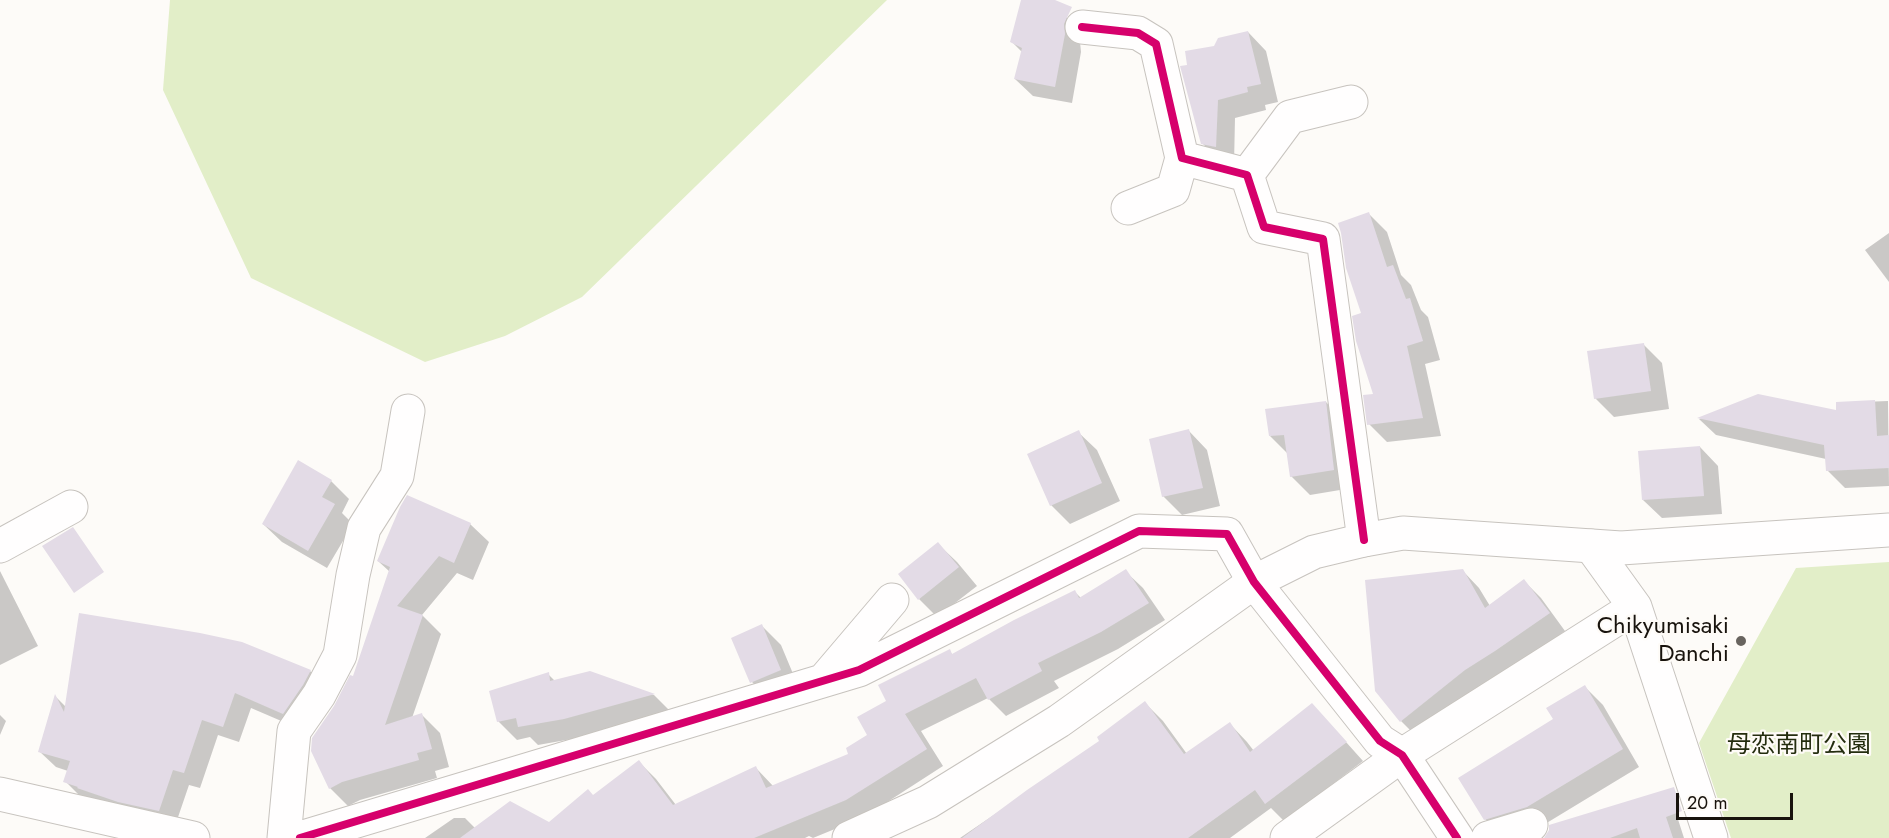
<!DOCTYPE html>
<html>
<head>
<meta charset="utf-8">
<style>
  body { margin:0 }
  #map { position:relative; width:1889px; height:838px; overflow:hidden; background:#fdfbf8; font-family:Jost,sans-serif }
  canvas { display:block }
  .scale { position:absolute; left:1676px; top:793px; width:117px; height:27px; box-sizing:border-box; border:3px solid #18130d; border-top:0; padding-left:8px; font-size:18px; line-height:21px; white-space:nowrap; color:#18130d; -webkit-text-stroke:4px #fefbf7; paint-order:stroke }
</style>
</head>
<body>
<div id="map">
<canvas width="1889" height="838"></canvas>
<div class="scale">20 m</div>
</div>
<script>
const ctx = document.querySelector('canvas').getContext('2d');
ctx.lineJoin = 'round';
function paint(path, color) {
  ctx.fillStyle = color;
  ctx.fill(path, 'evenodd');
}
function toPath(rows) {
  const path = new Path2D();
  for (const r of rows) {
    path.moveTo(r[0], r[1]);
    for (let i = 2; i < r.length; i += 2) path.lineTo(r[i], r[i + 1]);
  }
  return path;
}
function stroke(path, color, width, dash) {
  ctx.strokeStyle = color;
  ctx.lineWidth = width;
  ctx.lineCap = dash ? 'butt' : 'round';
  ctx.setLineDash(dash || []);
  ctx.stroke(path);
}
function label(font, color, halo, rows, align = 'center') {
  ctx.font = font + ' Jost,"Noto Sans JP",sans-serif';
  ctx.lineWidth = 4.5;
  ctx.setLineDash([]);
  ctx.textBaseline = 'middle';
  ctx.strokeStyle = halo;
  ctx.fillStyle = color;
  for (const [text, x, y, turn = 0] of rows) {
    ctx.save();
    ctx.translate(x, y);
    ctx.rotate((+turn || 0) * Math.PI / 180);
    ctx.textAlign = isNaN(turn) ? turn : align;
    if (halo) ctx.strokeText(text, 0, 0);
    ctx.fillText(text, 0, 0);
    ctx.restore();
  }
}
const green = toPath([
  [170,0,887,0,582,297,505,336,425,362,251,278,163,90],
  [1889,562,1889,838,1731,838,1699,743,1796,568]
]);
const shadow = toPath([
  [1022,0,1066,17,1083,35,1080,42,1081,52,1072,103,1033,96,1015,79,1022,52,1011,41],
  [1248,32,1266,51,1278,102,1265,105,1266,110,1235,118,1234,165,1221,162,1202,143,1189,66],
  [1369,214,1387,232,1401,275,1411,285,1421,310,1428,317,1440,360,1425,364,1441,436,1387,442,1369,424,1375,395,1363,314],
  [1889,233,1889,282,1865,250],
  [1644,345,1662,363,1669,409,1614,417,1595,398],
  [1758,396,1838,412,1837,403,1888,401,1889,486,1845,488,1827,470,1826,459,1716,435,1699,419],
  [1326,402,1344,421,1352,488,1310,495,1291,476,1288,454,1270,436],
  [1189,431,1207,450,1220,506,1182,515,1163,496],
  [1078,432,1097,450,1120,501,1070,524,1051,505],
  [1700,447,1718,466,1722,514,1662,518,1643,500],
  [331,481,349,499,342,513,353,524,327,568,282,542,263,524],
  [470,524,489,542,473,580,457,573,422,615,441,634,412,718,422,715,440,733,449,767,435,771,437,778,360,800,348,806,330,788,354,678,390,572,378,561],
  [938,544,957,562,977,586,937,617,919,599],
  [1462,570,1479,588,1490,606,1524,581,1541,598,1565,631,1418,738,1401,721],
  [0,571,38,646,0,665],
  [1125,571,1143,588,1165,620,1118,649,1054,681,1059,688,1006,716,988,698,921,731,943,766,864,817,813,838,809,836,805,838,425,838,454,818,465,818,476,829,549,823,593,797,639,762,656,779,676,805,756,768,774,787,849,755,869,735,888,702,949,651,953,655,1075,592,1081,598],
  [762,626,781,645,799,688,770,700,752,682],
  [310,671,326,687,300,729,251,708,239,742,218,735,200,788,189,785,175,826,81,797,65,781,68,771,56,767,39,751,55,696,66,707],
  [590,673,654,695,671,712,583,737,538,745,530,737,517,740,498,721,548,674,555,681],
  [1585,687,1603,705,1639,767,1545,824,1503,836,1485,819,1555,720],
  [1145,703,1163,721,1187,754,1230,724,1247,742,1254,751,1329,723,1363,761,1284,821,1271,808,1230,838,960,838,1102,741],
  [0,715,6,721,0,735],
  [1675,810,1684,838,1546,838]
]);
const building = toPath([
  [1021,0,1055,0,1072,7,1064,24,1065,34,1055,87,1014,79,1022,48,1010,42],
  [1248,31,1261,84,1247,87,1248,92,1218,100,1216,147,1201,144,1180,66,1187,65,1185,51,1214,46,1218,38],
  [1369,212,1387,267,1393,265,1406,299,1410,298,1423,341,1407,346,1423,418,1367,425,1363,395,1373,394,1356,341,1352,316,1361,313,1346,268,1341,233,1338,223],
  [1644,343,1651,391,1594,399,1587,351],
  [1758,394,1836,410,1836,402,1875,400,1877,436,1889,435,1889,468,1826,471,1824,445,1697,418],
  [1326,401,1334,470,1290,477,1284,435,1269,436,1265,409],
  [1189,429,1203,488,1162,497,1149,439],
  [1079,430,1102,483,1050,506,1027,454],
  [1700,446,1704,496,1642,500,1638,451],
  [298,460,332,480,322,497,335,504,308,551,262,524],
  [407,495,471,523,454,563,439,556,397,606,423,615,385,725,422,713,432,749,417,753,419,760,342,782,329,789,311,751,312,738,334,706,350,675,353,676,390,567,377,561,400,507],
  [73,527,104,572,74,593,42,546],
  [938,542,959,567,918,600,898,574],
  [1126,569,1149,603,1101,632,1038,663,1042,671,988,700,976,678,905,714,927,749,846,800,754,838,460,838,510,801,549,822,588,789,593,795,639,760,673,805,756,766,766,788,848,754,846,748,867,735,857,717,886,701,878,685,950,649,952,654,1014,620,1075,590,1079,598],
  [1463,569,1485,608,1524,579,1550,613,1495,651,1465,670,1400,722,1375,691,1365,580],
  [79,613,200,633,242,642,311,670,303,685,283,714,235,693,223,727,202,720,184,773,173,770,159,811,118,802,77,788,78,787,63,782,70,761,38,752,55,694,64,712],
  [762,624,781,670,750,683,731,638],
  [590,671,655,694,564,719,518,727,516,718,497,722,489,691,549,672,550,681],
  [1585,685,1623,749,1527,807,1484,820,1458,778,1553,719,1546,708],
  [1145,701,1184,754,1230,722,1250,752,1312,703,1347,742,1265,804,1255,790,1188,838,962,838,1027,790,1099,741,1097,737],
  [1674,787,1682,811,1666,817,1673,838,1640,838,1637,828,1610,838,1544,838,1549,830,1549,825]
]);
const street = toPath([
  [1082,27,1138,33,1156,44,1182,158,1247,175,1264,227,1323,239,1364,540],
  [1247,175,1290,117,1351,102],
  [1128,208,1173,190,1182,158],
  [0,546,71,507],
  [1591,546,1635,607,1711,838],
  [824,680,892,600],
  [0,794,193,838],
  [284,838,294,731,319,695,340,655,353,575,364,528,397,476,408,411],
  [300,838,859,670,1139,531,1227,534,1254,582,1380,741,1402,755,1457,838],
  [1287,838,1402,755,1635,607],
  [1488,838,1531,825]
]);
const secondary = toPath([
  [849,838,928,802,1059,721,1254,582,1314,552,1364,540,1403,533,1621,548,1889,530]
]);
const cycleway = toPath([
  [1082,27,1138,33,1156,44,1182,158,1247,175,1264,227,1323,239,1364,540],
  [300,838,859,670,1139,531,1227,534,1254,582,1380,741,1402,755,1457,838]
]);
const markers = [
  [1741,641,6,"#68645f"]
];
const poiNames = [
  ["Chikyumisaki",1729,627],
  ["Danchi",1729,655]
];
const parkNames = [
  ["母恋南町公園",1799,746]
];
paint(green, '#e2eec8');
paint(shadow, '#0003');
paint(building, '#e3dbe6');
stroke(street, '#c7c3be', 35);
stroke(secondary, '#c7c3be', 35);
stroke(street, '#fffefe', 33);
stroke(secondary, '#fffefe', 33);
stroke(cycleway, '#d6006c', 8);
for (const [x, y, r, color] of markers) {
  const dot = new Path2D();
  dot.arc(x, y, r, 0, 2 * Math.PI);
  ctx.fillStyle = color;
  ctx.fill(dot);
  stroke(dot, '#fefbf7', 2);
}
label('24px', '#18130d', '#fefbf7', poiNames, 'right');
label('24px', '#242d0f', '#fefbf7', parkNames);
</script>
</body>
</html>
